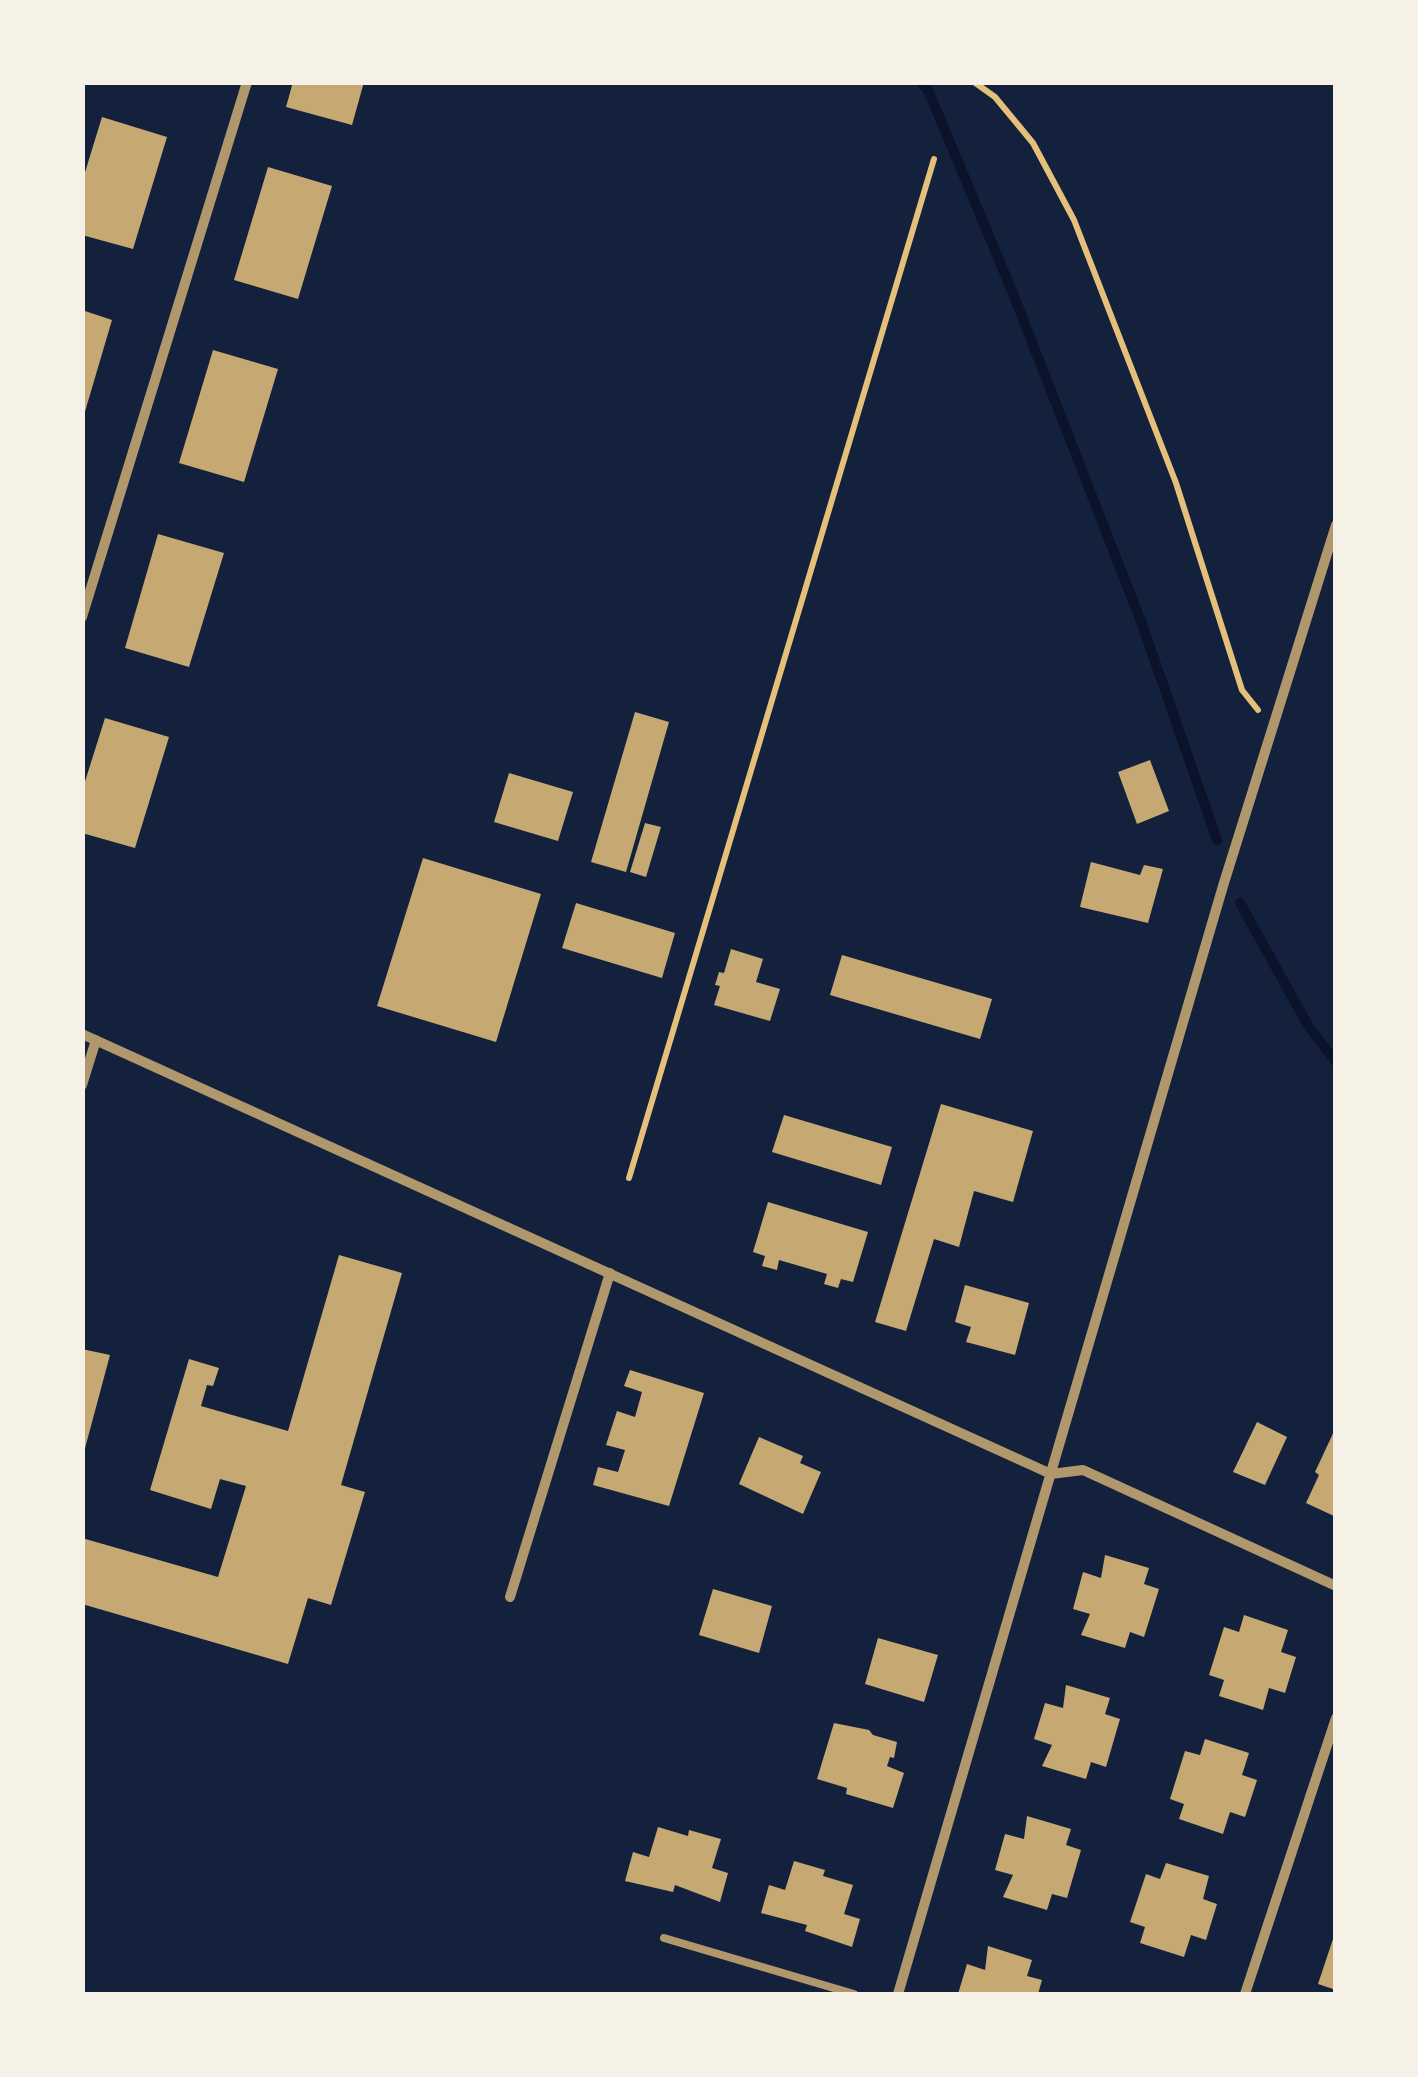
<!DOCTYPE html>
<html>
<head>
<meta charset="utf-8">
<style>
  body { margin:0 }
  #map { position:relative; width:1418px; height:2077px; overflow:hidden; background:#14213d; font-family:"Playfair Display",serif }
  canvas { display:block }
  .frame { position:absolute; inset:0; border:85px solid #f6f1e7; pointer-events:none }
</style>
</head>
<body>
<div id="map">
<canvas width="1418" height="2077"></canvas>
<div class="frame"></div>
</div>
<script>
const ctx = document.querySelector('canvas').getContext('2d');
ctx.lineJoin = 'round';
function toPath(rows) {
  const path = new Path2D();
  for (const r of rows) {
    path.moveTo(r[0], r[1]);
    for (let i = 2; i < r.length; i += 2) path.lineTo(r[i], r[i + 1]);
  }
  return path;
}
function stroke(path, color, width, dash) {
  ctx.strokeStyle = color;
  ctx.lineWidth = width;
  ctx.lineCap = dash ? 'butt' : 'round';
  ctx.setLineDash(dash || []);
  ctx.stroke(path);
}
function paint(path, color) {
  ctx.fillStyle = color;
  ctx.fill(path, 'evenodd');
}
const stream = toPath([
  [920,82,928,90,1012,291,1142,624,1217,840],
  [1240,903,1309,1027,1336,1062]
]);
const building = toPath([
  [293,82,364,82,352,125,286,107],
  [102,117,167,137,133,249,82,235,82,182],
  [268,167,332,186,298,299,234,280],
  [82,310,112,320,84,415,82,415],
  [213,350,278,369,244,482,179,463],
  [158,534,224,553,189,667,125,648],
  [635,712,669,722,626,872,591,862],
  [105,718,169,737,135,848,82,833,82,791],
  [1150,760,1169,811,1137,824,1118,772],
  [509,773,573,792,558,841,494,822],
  [645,823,661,827,646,877,630,872],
  [423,858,541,894,496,1042,377,1006],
  [1091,862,1140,875,1144,865,1163,869,1148,923,1080,907],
  [576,903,675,933,662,978,562,948],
  [731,949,763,959,756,982,780,989,770,1021,714,1005,720,986,715,985,719,972,724,973],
  [842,955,992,999,980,1039,830,995],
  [941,1104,1033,1131,1013,1202,974,1191,959,1247,934,1239,906,1331,875,1322],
  [784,1115,892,1147,881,1185,772,1152],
  [768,1202,868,1232,853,1282,841,1279,838,1288,824,1284,827,1274,779,1260,777,1270,762,1266,765,1256,753,1252],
  [339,1255,402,1273,341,1485,365,1492,331,1605,308,1598,288,1664,82,1604,82,1538,218,1577,246,1486,220,1479,211,1509,150,1490,189,1359,219,1368,213,1386,207,1385,201,1406,288,1431],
  [965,1285,1029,1303,1015,1355,966,1342,971,1327,955,1322],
  [82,1349,110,1355,84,1452,82,1452],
  [630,1370,704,1393,669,1506,593,1485,598,1467,618,1472,625,1450,606,1445,617,1411,635,1417,642,1392,624,1386],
  [1257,1422,1287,1437,1265,1485,1233,1472],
  [1336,1427,1336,1517,1306,1503,1319,1475,1315,1472],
  [759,1437,803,1456,800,1463,821,1472,803,1514,739,1484],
  [1105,1555,1149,1568,1144,1584,1159,1589,1144,1637,1130,1632,1125,1648,1081,1635,1090,1614,1073,1609,1083,1572,1101,1578],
  [713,1589,772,1606,759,1653,699,1635],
  [1244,1615,1288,1630,1281,1652,1296,1657,1285,1693,1269,1688,1263,1710,1219,1696,1224,1680,1209,1675,1224,1627,1239,1632],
  [878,1638,938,1655,924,1702,865,1684],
  [1066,1685,1110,1698,1105,1714,1120,1719,1106,1767,1091,1762,1086,1779,1042,1766,1052,1745,1034,1739,1045,1703,1063,1708],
  [834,1723,869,1730,873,1735,897,1742,894,1758,890,1757,887,1766,904,1773,893,1808,846,1794,847,1788,817,1779],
  [1205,1739,1249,1753,1242,1775,1257,1780,1245,1817,1230,1812,1223,1834,1179,1819,1184,1804,1170,1799,1185,1751,1200,1755],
  [1027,1816,1071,1829,1066,1845,1081,1850,1067,1898,1052,1894,1047,1910,1003,1897,1013,1875,995,1870,1005,1834,1024,1839],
  [658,1827,688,1836,689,1830,721,1839,712,1868,728,1873,720,1902,675,1885,673,1892,625,1881,633,1852,649,1857],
  [794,1861,825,1870,823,1876,853,1885,844,1914,860,1919,852,1947,805,1931,807,1925,761,1913,769,1885,785,1890],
  [1166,1863,1209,1876,1203,1899,1217,1904,1206,1940,1191,1935,1184,1957,1140,1943,1145,1927,1130,1922,1146,1874,1160,1879],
  [1335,1933,1336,1933,1336,1990,1318,1984],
  [988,1946,1032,1960,1027,1976,1042,1980,1038,1994,958,1994,967,1964,985,1970]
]);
const path = toPath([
  [974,82,995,97,1033,143,1074,220,1176,483,1242,690,1258,710],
  [629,1178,934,159]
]);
const service = toPath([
  [664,1938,854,1994]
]);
const minor = toPath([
  [82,617,247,82],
  [82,1034,1051,1474],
  [82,1085,96,1040],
  [1051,1474,1083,1470,1336,1586],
  [510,1597,610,1273],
  [898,1994,1223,886,1336,525],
  [1245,1994,1336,1718]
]);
stroke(stream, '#0b132b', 10);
paint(building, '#c6a872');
stroke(path, '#e5c07b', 6);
stroke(service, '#b1986c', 8);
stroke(minor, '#b1986c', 10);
</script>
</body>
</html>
